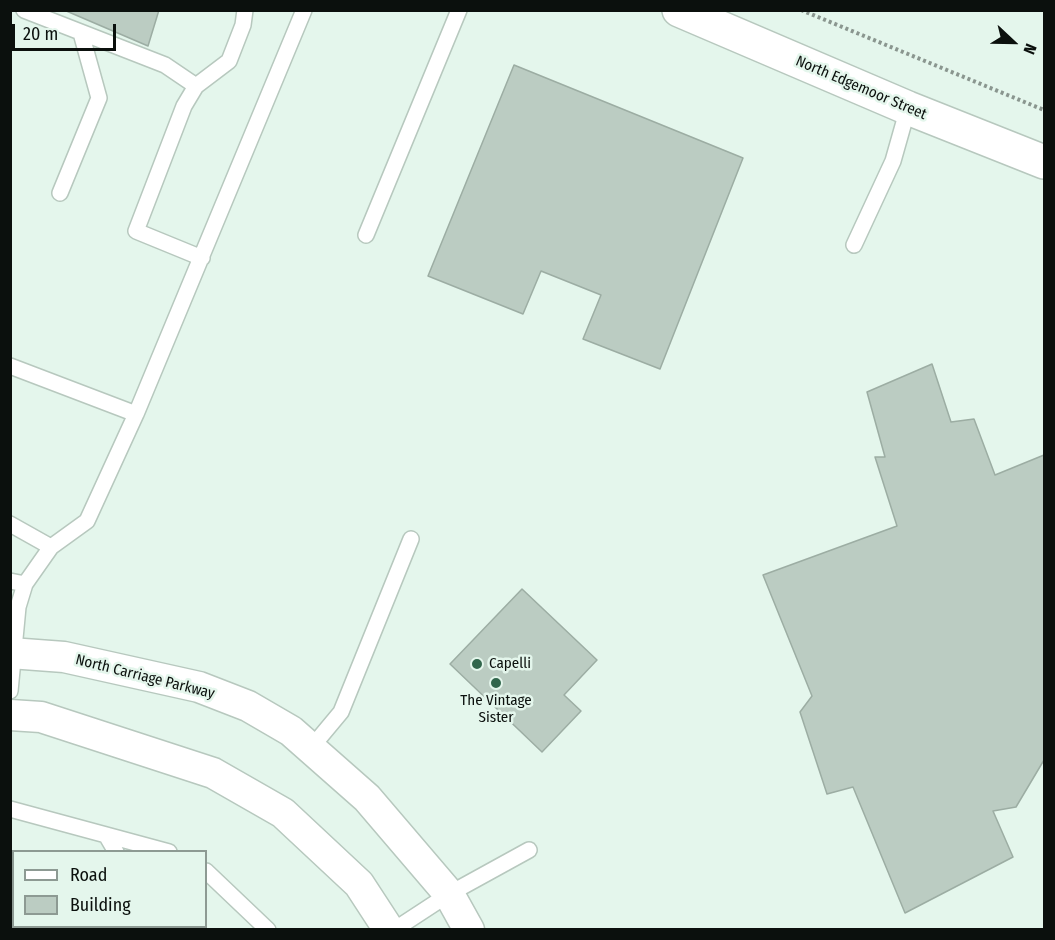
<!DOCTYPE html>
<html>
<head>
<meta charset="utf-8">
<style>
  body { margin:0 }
  #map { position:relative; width:1055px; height:940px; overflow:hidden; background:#e4f6ec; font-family:"Fira Sans Condensed",sans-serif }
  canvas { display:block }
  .frame { position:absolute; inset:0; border:12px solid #0b100d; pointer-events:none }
  .legend { position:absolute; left:12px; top:850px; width:195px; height:78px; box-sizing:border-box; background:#e4f6ec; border:2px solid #8d9a93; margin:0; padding:8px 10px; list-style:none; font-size:18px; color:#0b100d }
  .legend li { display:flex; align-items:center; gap:12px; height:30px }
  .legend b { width:30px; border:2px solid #8d9a93 }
  .north { position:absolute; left:983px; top:12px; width:60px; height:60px; -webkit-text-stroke:4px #e4f6ec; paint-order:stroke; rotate:112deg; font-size:16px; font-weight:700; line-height:24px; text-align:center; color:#0b100d }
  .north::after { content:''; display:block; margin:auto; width:21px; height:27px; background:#0b100d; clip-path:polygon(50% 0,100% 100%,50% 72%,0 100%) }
  .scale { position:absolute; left:12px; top:24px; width:104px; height:27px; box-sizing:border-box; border:3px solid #0b100d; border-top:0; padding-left:8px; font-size:18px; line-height:21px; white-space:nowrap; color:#0b100d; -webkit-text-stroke:4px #e4f6ec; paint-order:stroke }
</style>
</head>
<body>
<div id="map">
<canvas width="1055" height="940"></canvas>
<div class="frame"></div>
<ul class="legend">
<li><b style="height:8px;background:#fff"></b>Road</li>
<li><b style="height:16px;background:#bbccc2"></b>Building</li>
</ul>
<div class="north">N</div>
<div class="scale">20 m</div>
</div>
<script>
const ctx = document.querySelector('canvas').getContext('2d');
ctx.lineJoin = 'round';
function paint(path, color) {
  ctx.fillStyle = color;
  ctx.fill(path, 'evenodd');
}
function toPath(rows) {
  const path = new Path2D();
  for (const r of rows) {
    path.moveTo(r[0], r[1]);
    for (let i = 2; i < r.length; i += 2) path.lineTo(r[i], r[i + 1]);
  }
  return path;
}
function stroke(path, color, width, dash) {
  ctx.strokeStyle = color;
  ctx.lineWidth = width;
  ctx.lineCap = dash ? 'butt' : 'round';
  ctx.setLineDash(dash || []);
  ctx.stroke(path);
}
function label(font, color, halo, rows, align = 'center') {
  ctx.font = font + ' "Fira Sans Condensed",sans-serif';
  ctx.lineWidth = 5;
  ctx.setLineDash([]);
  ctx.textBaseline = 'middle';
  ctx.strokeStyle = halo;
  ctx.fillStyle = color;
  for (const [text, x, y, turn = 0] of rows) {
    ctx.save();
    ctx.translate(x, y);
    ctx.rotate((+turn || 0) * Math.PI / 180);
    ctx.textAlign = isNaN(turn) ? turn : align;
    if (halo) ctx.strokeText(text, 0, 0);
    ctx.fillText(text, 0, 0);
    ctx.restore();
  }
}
const building = toPath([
  [64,10,159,10,148,46,64,10],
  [514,65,743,158,660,369,583,339,601,295,541,271,523,314,428,276,514,65],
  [932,364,951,422,974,419,995,475,1044,455,1044,760,1016,807,993,811,1013,857,905,913,853,787,827,794,800,712,812,696,763,575,897,526,875,457,885,457,867,392,932,364],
  [522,589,597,660,564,695,581,711,542,752,450,664,522,589]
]);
const path = toPath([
  [801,10,1044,110]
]);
const lane = toPath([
  [24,10,165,65,196,86],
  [60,193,99,98,81,33],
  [366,235,459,10],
  [854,245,893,161,908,108],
  [202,258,136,231,184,106,196,86,229,61,243,25,245,10],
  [10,366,136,414],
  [10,524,51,547],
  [10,581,25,584,18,607,10,691],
  [25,584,51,547,87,521,136,414,304,10],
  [311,748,341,712,411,539],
  [10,809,169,852],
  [106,835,116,852],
  [206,871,268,930],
  [10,883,14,888],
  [35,926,37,930],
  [158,926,160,930],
  [394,930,449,894,529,850]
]);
const street = toPath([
  [10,653,64,657,199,687,248,706,291,731,367,798,449,894,469,930],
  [10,715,41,717,213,773,283,813,359,884,389,930]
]);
const secondary = toPath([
  [679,10,908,108,1044,162]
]);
const markers = [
  [477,664,6,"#31664c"],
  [496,683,6,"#31664c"]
];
const streetNames = [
  ["North Edgemoor Street",861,88,23],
  ["North Carriage Parkway",145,677,14]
];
const poiNames = [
  ["Capelli",489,664],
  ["The Vintage",496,701,"center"],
  ["Sister",496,718,"center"]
];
paint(building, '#bbccc2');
stroke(building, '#9cada3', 1.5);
stroke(lane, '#b7c8be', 18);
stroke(street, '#b7c8be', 33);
stroke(secondary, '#b7c8be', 36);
stroke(path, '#8a968f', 4, [3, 3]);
stroke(lane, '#fff', 15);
stroke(street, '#fff', 30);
stroke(secondary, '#fff', 33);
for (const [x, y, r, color] of markers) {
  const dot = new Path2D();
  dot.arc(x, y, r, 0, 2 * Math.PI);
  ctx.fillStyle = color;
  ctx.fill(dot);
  stroke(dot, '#e4f6ec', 2);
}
label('15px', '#0b100d', '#e4f6ec', streetNames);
label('15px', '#0b100d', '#e4f6ec', poiNames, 'left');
</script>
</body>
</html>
